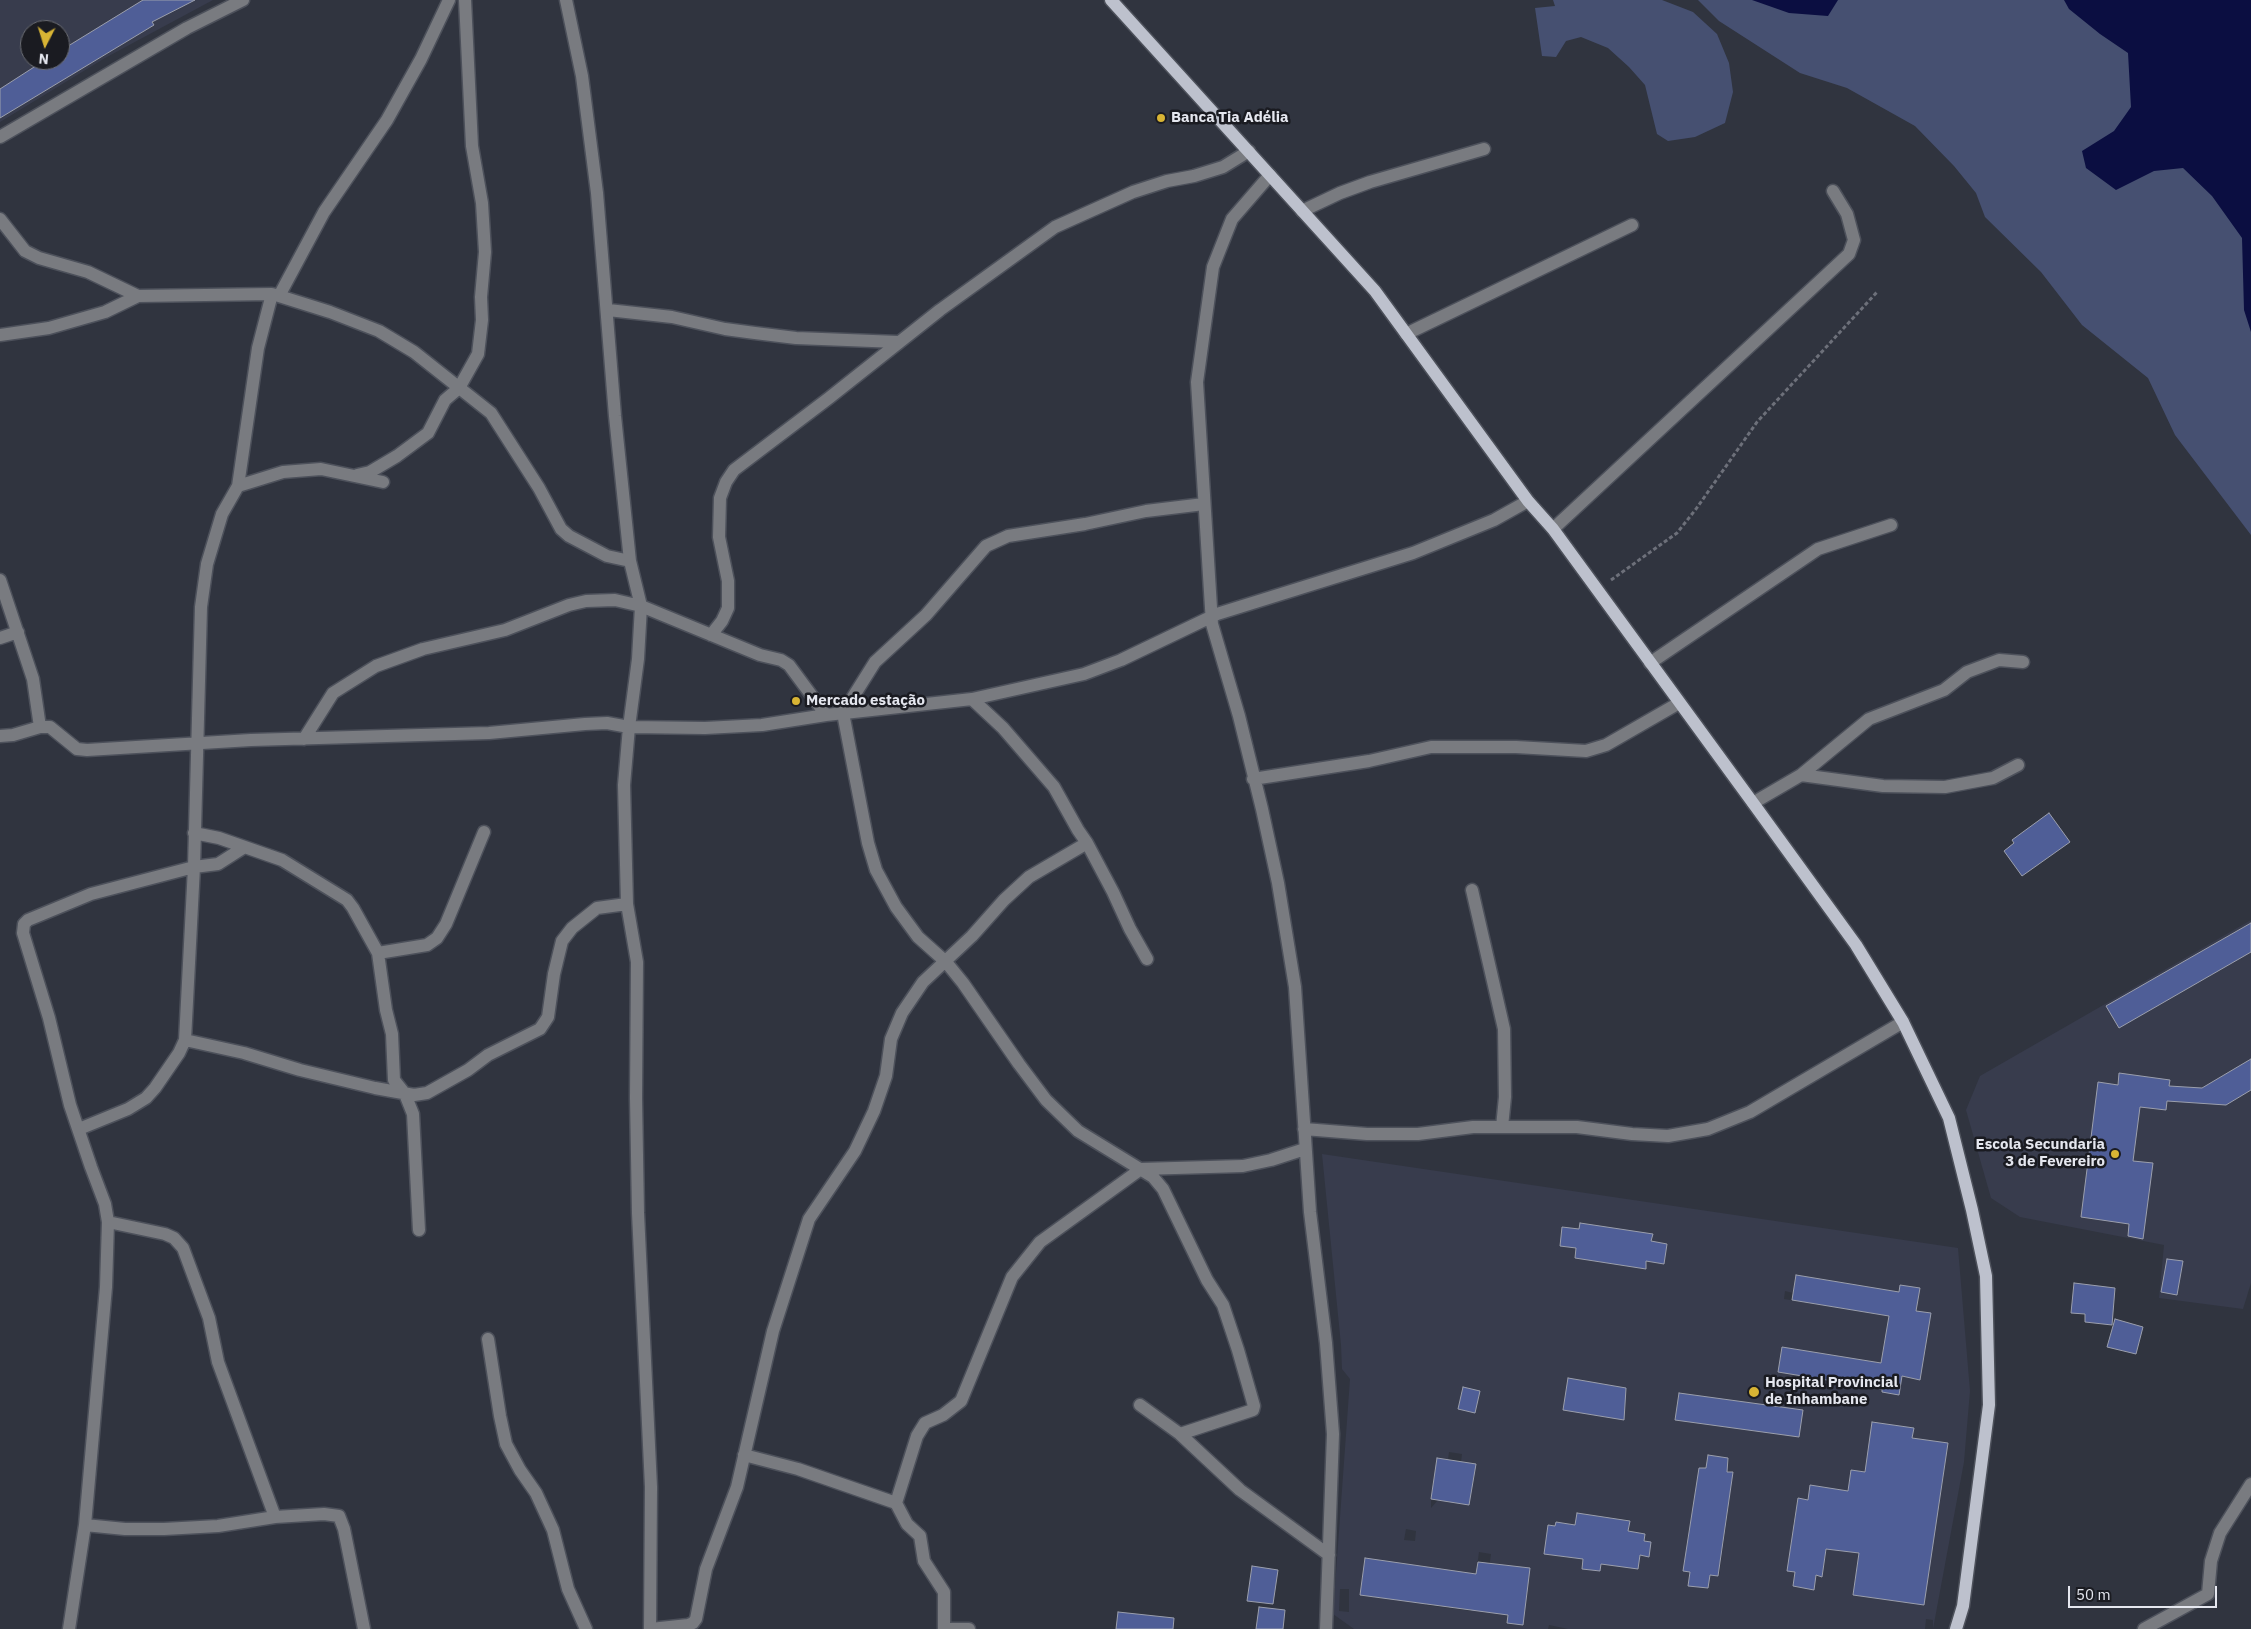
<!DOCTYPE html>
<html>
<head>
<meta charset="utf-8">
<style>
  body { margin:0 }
  #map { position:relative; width:2251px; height:1629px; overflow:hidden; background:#30343f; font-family:"IBM Plex Sans",sans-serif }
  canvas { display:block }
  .north { position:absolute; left:20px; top:20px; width:50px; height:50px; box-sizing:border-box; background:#1a1b21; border:1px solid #6b6d73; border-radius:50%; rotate:185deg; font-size:14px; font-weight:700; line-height:20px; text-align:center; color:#e5e7ef }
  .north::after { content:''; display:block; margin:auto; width:18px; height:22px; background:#d8b434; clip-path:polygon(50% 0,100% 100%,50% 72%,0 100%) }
  .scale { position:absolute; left:2068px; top:1586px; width:149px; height:22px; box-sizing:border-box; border:2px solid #e5e7ef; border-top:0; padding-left:6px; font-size:15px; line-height:18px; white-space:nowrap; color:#e5e7ef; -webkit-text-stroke:4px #1a1b21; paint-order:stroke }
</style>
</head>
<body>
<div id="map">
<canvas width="2251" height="1629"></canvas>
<div class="north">N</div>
<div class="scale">50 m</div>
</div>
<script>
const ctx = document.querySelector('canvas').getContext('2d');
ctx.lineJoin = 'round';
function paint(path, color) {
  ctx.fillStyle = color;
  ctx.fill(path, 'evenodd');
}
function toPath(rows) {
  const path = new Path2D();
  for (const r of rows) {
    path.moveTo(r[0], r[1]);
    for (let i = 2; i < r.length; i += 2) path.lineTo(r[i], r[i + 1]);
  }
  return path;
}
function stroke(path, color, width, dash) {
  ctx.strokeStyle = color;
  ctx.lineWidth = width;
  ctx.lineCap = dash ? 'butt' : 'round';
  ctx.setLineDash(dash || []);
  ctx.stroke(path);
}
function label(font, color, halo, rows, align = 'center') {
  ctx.font = font + ' "IBM Plex Sans",sans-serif';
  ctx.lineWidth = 5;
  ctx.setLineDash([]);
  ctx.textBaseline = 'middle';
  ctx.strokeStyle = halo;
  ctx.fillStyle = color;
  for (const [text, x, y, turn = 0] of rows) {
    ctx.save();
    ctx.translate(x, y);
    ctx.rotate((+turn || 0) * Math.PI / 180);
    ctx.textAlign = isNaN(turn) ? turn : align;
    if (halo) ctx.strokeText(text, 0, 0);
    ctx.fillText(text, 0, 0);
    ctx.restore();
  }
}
const built = toPath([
  [0,0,213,0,105,58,0,122],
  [30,30,60,30,60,60,30,60],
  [2251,920,2251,1283,2243,1309,2159,1298,2164,1245,2020,1217,1991,1198,1966,1110,1980,1076],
  [1322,1154,1958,1248,1970,1391,1964,1462,1933,1629,1933,1620,1926,1619,1925,1629,1568,1629,1549,1625,1548,1629,1354,1629,1333,1614,1350,1379,1342,1369,1341,1345],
  [1580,1224,1652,1234,1651,1241,1667,1244,1664,1264,1647,1261,1645,1269,1575,1258,1576,1248,1560,1246,1563,1227,1579,1229],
  [1796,1275,1899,1292,1900,1285,1919,1288,1902,1374,1882,1389,1778,1372,1782,1347,1881,1363,1889,1316,1784,1299,1785,1291,1793,1293],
  [1568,1378,1626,1388,1624,1419,1563,1410],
  [1462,1388,1480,1391,1475,1412,1458,1409],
  [1679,1393,1802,1410,1799,1436,1675,1420],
  [1872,1422,1913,1428,1912,1438,1948,1443,1939,1508,1937,1508,1912,1584,1909,1603,1853,1595,1859,1553,1838,1550,1851,1470,1897,1476],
  [1449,1452,1462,1454,1461,1462,1475,1465,1469,1505,1438,1500,1431,1508,1431,1499,1437,1458,1448,1460],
  [1708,1455,1728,1458,1727,1472,1733,1473,1719,1576,1710,1575,1707,1588,1688,1586,1690,1572,1683,1571,1699,1468,1706,1468],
  [1810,1485,1829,1488,1834,1504,1822,1576,1816,1575,1813,1590,1793,1586,1795,1572,1788,1571,1798,1526,1793,1525,1798,1499,1808,1500],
  [1577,1513,1630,1520,1628,1531,1645,1534,1644,1541,1651,1542,1649,1557,1640,1555,1601,1564,1600,1571,1582,1569,1583,1559,1551,1555,1552,1542,1546,1541,1548,1525,1555,1526,1556,1522,1575,1525],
  [1406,1529,1416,1531,1415,1541,1404,1540],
  [1479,1552,1491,1554,1487,1583,1471,1611,1426,1605,1431,1568,1476,1574],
  [1365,1559,1422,1566,1417,1603,1360,1595],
  [1340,1589,1349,1589,1349,1612,1339,1611],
  [1509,1606,1523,1625,1507,1623]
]);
const green = toPath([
  [1553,0,1662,0,1693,12,1717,34,1729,63,1733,92,1725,123,1695,137,1668,141,1657,134,1645,85,1629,67,1608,48,1581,37,1566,41,1556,57,1542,56,1535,8,1555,6],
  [1698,0,2251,0,2251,535,2175,435,2148,378,2082,325,2041,272,1985,217,1976,193,1954,166,1915,126,1847,88,1800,73,1719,21]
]);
const water = toPath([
  [1752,0,1838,0,1828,16,1789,13],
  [2064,0,2251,0,2251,332,2244,310,2242,238,2212,196,2183,168,2154,171,2116,190,2086,168,2082,151,2114,131,2131,107,2128,53,2100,34,2069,9]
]);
const building = toPath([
  [143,0,195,0,152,22,154,25,0,118,0,89,45,60,60,60,60,51,143,0],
  [2049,813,2070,842,2022,876,2004,851,2014,843,2012,840,2049,813],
  [2251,923,2251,952,2119,1028,2106,1006,2251,923],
  [2251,1059,2251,1090,2226,1105,2167,1101,2166,1110,2140,1107,2133,1161,2153,1163,2143,1239,2128,1236,2129,1224,2081,1217,2098,1082,2118,1085,2119,1073,2170,1080,2169,1086,2202,1088,2251,1059],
  [1580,1223,1653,1234,1651,1241,1667,1244,1664,1264,1646,1261,1646,1269,1575,1258,1576,1248,1560,1246,1562,1227,1579,1229,1580,1223],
  [2167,1259,2183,1261,2177,1295,2161,1292,2167,1259],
  [1796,1275,1899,1292,1900,1285,1920,1288,1916,1311,1931,1313,1920,1380,1902,1376,1899,1395,1882,1392,1882,1389,1778,1372,1782,1347,1881,1363,1889,1316,1792,1300,1796,1275],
  [2074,1283,2115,1288,2112,1325,2085,1322,2085,1314,2071,1313,2074,1283],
  [2115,1319,2143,1327,2136,1354,2107,1347,2115,1319],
  [1568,1378,1626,1388,1624,1420,1563,1410,1568,1378],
  [1463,1387,1480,1391,1475,1413,1458,1409,1463,1387],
  [1679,1393,1803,1410,1799,1437,1675,1420,1679,1393],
  [1872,1422,1914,1428,1912,1438,1948,1443,1924,1605,1853,1595,1859,1553,1826,1549,1822,1577,1816,1575,1814,1590,1793,1586,1795,1572,1787,1571,1798,1498,1808,1500,1810,1485,1848,1491,1851,1470,1865,1472,1872,1422],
  [1708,1455,1728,1458,1727,1472,1733,1472,1718,1576,1710,1575,1708,1588,1688,1586,1690,1572,1683,1571,1699,1468,1706,1468,1708,1455],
  [1437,1458,1476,1464,1469,1505,1431,1499,1437,1458],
  [1577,1513,1630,1521,1628,1531,1645,1534,1644,1541,1651,1542,1649,1557,1640,1555,1638,1569,1601,1564,1600,1571,1582,1569,1583,1559,1544,1554,1548,1525,1555,1526,1556,1522,1575,1525,1577,1513],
  [1365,1558,1476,1574,1478,1562,1530,1568,1523,1625,1507,1623,1508,1615,1360,1595,1365,1558],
  [1252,1566,1278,1570,1273,1604,1247,1601,1252,1566],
  [1259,1607,1285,1610,1283,1629,1256,1629,1259,1607],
  [1118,1612,1174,1618,1173,1629,1116,1629,1118,1612]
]);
const path = toPath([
  [1611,580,1677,533,1696,509,1757,422,1878,291]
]);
const minor = toPath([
  [566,0,582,76,597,193,615,416,630,561,641,606,638,659,629,727,624,785,627,904,637,962,636,1098,638,1213,651,1487,650,1629],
  [0,137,187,28,243,0],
  [1270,175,1232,219,1213,267,1197,382,1212,624,1239,716,1262,809,1278,883,1295,987,1310,1212,1326,1343,1333,1434,1326,1629],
  [1302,211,1340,193,1370,182,1484,149],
  [0,219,25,251,39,258,88,272,138,296,272,294],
  [279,296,330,312,379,331,414,352,491,413,539,488,561,529,569,536,607,556,630,561],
  [608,310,672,317,725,329,755,333,796,338,898,342],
  [1406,334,1632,225],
  [0,335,49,328,105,312,138,296],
  [357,475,370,472,397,456,428,433,445,400,459,388,478,354,482,320,481,297,485,252,482,203,472,146,465,0],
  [238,486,283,472,321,469,383,482],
  [1204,504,1146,511,1085,524,1008,536,986,546,926,615,875,662,843,713,868,843,876,870,896,907,918,937,946,962,963,983,1019,1064,1046,1100,1078,1131,1153,1177,1163,1189,1207,1280,1223,1305,1238,1350,1254,1406,1253,1410,1180,1434,1240,1490,1329,1555],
  [1553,529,1849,254,1854,240,1847,214,1833,191],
  [0,580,33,679,40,727],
  [711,635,722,621,728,608,728,581,719,537,720,498,726,482,734,470,829,398,940,310,1055,227,1133,192,1167,181,1194,176,1223,167,1249,151],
  [0,638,18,632],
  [1650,663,1818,549,1891,525],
  [972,699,1003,728,1054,787,1078,830,1087,843,1113,892,1130,929,1147,959],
  [0,736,13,735,40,727,50,727,77,749,87,750,251,740,489,733,585,724,607,723,629,727,705,728,762,725,826,715,972,699,1084,674,1121,660,1217,614,1413,553,1494,520,1528,501],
  [304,739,333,693,376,666,423,649,505,630,569,605,586,601,615,600,641,606,760,655,781,660,789,665,826,715],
  [1801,775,1869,719,1944,690,1967,672,1999,660,2023,662],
  [1253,779,1369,761,1431,747,1516,747,1586,751,1606,745,1679,703],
  [1753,803,1801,775,1883,786,1945,787,1993,778,2018,765],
  [194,833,219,838,282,860,347,900,353,908,378,953,386,1010,392,1034,394,1080,405,1094,413,1114,419,1230],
  [243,848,218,864,194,867,201,607,207,564,222,514,238,486,258,348,272,294,279,296,324,212,387,120,421,59,449,0],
  [1472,890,1504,1029,1505,1097,1502,1127],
  [378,953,427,945,437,938,446,924,484,832],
  [185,1040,244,1053,300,1070,375,1088,414,1095,427,1093,468,1070,488,1055,540,1029,548,1017,554,974,562,941,572,928,597,908,627,904],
  [1304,1129,1367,1134,1418,1134,1473,1127,1577,1127,1632,1134,1668,1136,1708,1129,1750,1112,1903,1022],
  [108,1222,165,1234,174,1238,183,1248,209,1318,218,1362,275,1517],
  [488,1339,500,1416,506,1444,520,1470,536,1493,553,1530,568,1589,586,1629],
  [1140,1405,1180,1434],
  [744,1455,798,1469,896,1503,907,1524,920,1536,924,1561,944,1592,944,1629],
  [896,1503,917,1436,925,1423,943,1415,961,1401,1012,1277,1040,1242,1141,1169,1243,1166,1271,1160,1305,1149],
  [85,1525,125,1529,164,1529,218,1526,275,1517,324,1514,339,1516,344,1529,364,1629],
  [69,1629,85,1525,106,1287,108,1222,105,1204,91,1167,70,1105,49,1018,23,933,24,924,28,920,91,894,194,867,185,1040,179,1053,155,1088,146,1098,128,1109,79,1129],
  [651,1629,688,1625,693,1623,696,1619,706,1569,737,1487,773,1331,809,1219,855,1151,874,1111,886,1076,891,1039,902,1013,923,982,972,936,1004,900,1029,877,1087,843],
  [944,1629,969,1629],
  [2144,1629,2208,1594,2211,1561,2220,1533,2251,1484]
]);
const major = toPath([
  [1111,0,1375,291,1528,501,1553,529,1753,803,1856,945,1903,1022,1949,1118,1972,1210,1986,1276,1989,1405,1963,1606,1956,1629]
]);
const markers = [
  [1161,118,5,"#d8b434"],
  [796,701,5,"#d8b434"],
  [2115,1154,5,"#d8b434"],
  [1754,1392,6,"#d8b434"]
];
const poiNames = [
  ["Banca Tia Adélia",1171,118],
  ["Mercado estação",806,701],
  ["Escola Secundaria",2105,1145,"right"],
  ["3 de Fevereiro",2105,1162,"right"],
  ["Hospital Provincial",1765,1383],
  ["de Inhambane",1765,1400]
];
paint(built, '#383c4d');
paint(green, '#465071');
paint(water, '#0b0e41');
paint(building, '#4f5e97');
stroke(building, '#9b9fad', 1);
stroke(minor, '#4d515b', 15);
stroke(major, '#4d515b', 15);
stroke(path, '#6d707a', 3, [4, 2.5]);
stroke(minor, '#797b80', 12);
stroke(major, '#bdc1cd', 12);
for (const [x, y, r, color] of markers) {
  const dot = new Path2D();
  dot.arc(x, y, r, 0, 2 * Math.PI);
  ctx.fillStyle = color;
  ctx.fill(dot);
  stroke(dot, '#1a1b21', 2);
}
label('bold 15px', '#e5e7ef', '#1a1b21', poiNames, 'left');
</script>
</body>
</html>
